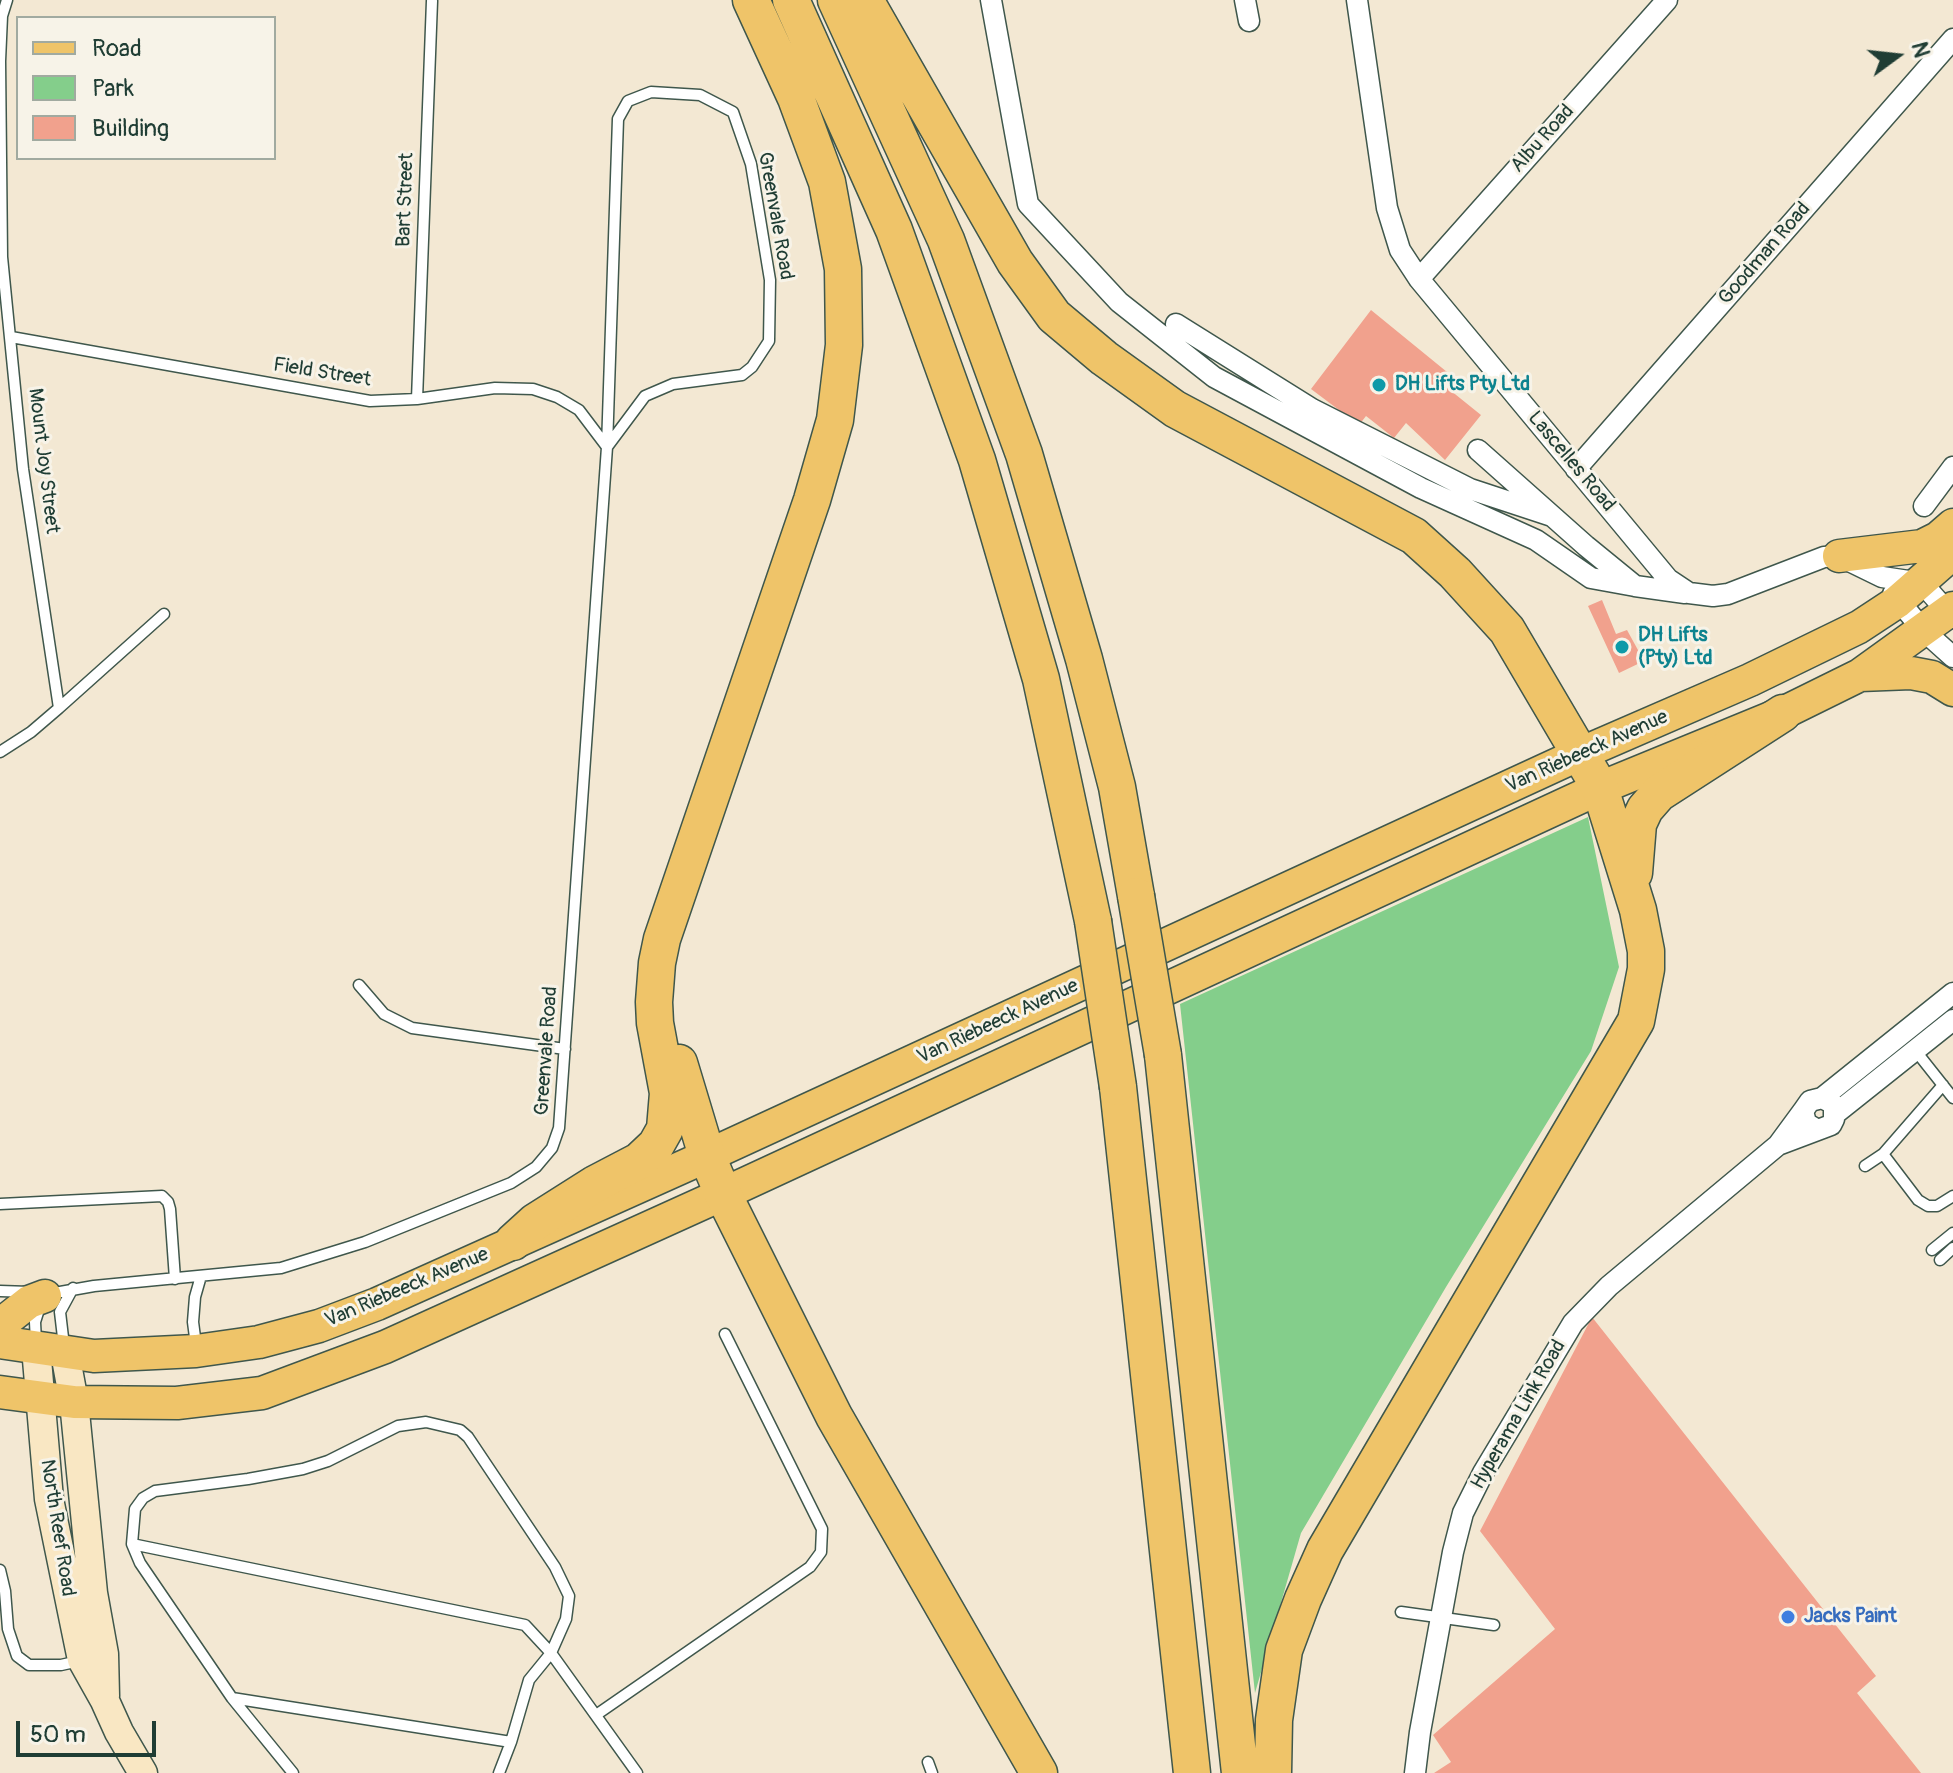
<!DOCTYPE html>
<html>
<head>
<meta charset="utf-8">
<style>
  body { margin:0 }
  #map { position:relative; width:1953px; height:1773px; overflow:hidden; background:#f3e8d3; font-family:Pangolin,sans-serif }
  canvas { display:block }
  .legend { position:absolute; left:16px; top:16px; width:260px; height:144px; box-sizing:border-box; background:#f7f3e8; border:2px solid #a1aaa0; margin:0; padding:10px 14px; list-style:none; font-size:24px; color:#1f3d34 }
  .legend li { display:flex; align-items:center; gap:16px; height:40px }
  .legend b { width:40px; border:2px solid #a1aaa0 }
  .north { position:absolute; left:1857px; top:16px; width:80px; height:80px; -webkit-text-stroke:6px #f7f3e8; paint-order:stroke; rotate:75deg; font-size:22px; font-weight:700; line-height:32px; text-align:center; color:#1f3d34 }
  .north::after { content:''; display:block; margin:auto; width:28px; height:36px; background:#1f3d34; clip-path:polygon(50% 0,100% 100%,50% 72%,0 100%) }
  .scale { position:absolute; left:16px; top:1721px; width:140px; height:36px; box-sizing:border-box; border:4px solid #1f3d34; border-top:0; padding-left:10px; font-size:24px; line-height:28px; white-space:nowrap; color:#1f3d34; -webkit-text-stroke:6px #f7f3e8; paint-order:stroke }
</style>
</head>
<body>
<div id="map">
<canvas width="1953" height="1773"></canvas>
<ul class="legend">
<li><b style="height:10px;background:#efc469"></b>Road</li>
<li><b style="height:22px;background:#84ce8b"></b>Park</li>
<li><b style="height:22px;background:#f1a18d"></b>Building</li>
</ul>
<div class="north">N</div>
<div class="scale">50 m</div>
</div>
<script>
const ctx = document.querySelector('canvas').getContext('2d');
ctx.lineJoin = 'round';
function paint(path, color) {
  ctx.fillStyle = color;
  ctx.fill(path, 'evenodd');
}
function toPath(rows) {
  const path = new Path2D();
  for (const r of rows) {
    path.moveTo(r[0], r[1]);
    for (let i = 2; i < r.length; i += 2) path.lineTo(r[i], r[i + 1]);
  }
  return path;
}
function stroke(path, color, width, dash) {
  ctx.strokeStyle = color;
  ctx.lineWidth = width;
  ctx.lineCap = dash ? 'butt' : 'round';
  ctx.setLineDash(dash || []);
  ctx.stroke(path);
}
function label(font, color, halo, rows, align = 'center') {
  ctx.font = font + ' Pangolin,sans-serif';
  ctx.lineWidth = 6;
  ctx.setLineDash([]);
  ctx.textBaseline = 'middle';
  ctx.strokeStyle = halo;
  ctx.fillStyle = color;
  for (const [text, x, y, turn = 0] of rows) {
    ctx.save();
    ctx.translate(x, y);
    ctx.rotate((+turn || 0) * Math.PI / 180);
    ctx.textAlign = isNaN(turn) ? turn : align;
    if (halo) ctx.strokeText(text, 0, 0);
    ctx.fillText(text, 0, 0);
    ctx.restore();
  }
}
const green = toPath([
  [1588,817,1619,967,1591,1051,1446,1287,1301,1533,1255,1693,1180,1004]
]);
const building = toPath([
  [1371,310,1447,372,1440,382,1481,415,1445,460,1406,423,1394,438,1366,416,1359,425,1311,389],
  [1602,600,1616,634,1627,630,1644,661,1619,673,1588,606],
  [1592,1317,1876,1676,1857,1693,1921,1773,1434,1773,1451,1762,1433,1735,1555,1629,1480,1531]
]);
const service = toPath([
  [11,337,370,401,417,399,495,388,533,389,557,397,579,410,607,447,645,396,673,384,742,375,752,367,769,341,770,280,751,164,733,112,700,95,651,92,628,101,618,119,607,447,559,1128,552,1148,536,1167,511,1183,365,1242,281,1268,94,1286,49,1294],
  [417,399,432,1],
  [59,708,164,614],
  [0,752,31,732,59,708,23,469,2,257,0,61,2,16,7,0],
  [359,985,384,1014,412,1028,565,1049],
  [1915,1050,1953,1098],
  [1883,1154,1918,1200,1928,1206,1937,1206,1953,1196],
  [1865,1166,1883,1154,1943,1085],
  [0,1204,162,1196,168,1202,170,1209,175,1279],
  [1932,1250,1953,1233],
  [1940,1260,1953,1248],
  [0,1291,30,1292],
  [36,1342,35,1322,40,1306],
  [196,1345,193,1322,195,1297,201,1276],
  [64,1346,60,1312,73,1288],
  [132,1544,525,1625,551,1653,637,1773],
  [0,1570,5,1591,8,1629,17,1656,29,1665,61,1665,79,1661],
  [1401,1612,1494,1625],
  [232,1698,511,1742],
  [596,1715,810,1567,821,1552,822,1529,725,1334],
  [928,1762,932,1773],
  [293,1773,232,1698,140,1563,132,1544,135,1509,143,1498,155,1491,248,1479,303,1469,328,1461,398,1426,426,1422,460,1430,468,1437,555,1567,569,1596,566,1619,551,1653,529,1680,511,1742,499,1773]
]);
const minor = toPath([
  [991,0,1028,204,1119,302,1214,377,1421,488,1536,540,1591,578,1635,586],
  [1245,0,1249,21],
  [1357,0,1387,208,1400,250,1419,279,1668,579,1689,593,1713,596,1728,594,1824,557,1839,556,1882,577,1922,583,1953,618],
  [1419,279,1667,0],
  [1176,324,1312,409,1470,489,1552,516],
  [1478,450,1586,546,1635,586,1685,593],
  [1576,469,1953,39],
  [1924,506,1953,467],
  [1893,594,1924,631,1953,657],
  [1822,1098,1953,993],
  [1835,1114,1953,1020],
  [1778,1145,1831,1125,1834,1119,1834,1108,1832,1103,1822,1098,1810,1101,1803,1111,1806,1123,1816,1129],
  [1415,1773,1420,1732,1453,1552,1463,1513,1483,1473,1573,1323,1609,1286,1778,1145,1803,1111]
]);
const secondary = toPath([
  [36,1348,49,1499,82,1660,105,1701,119,1732,143,1773],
  [65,1353,74,1402,93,1593,104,1654,105,1696]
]);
const primary = toPath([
  [1839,556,1922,546,1938,538,1953,525],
  [1860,675,1911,673,1932,677,1953,690],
  [0,1325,29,1302,45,1296],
  [0,1342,94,1356,196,1351,259,1342,319,1326,377,1304,707,1156,1582,753,1750,680,1859,627,1897,602,1953,553],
  [0,1392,74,1402,177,1403,262,1393,385,1347,723,1194,1600,788,1783,713,1860,675,1953,608]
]);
const motorway = toPath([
  [791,0,894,230,977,460,1041,679,1093,921],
  [836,0,946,240,1024,454,1084,659,1117,787,1136,896],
  [865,0,1015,262,1054,316,1104,358,1175,409,1414,536,1455,573,1507,630,1600,788,1638,910,1646,951,1646,969,1636,1021,1325,1550,1303,1599,1284,1650,1274,1720,1273,1773],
  [1634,873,1638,824,1645,809,1659,793,1783,713],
  [1163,1055,1240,1773],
  [679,1063,707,1156,723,1194,834,1416,1039,1773],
  [1118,1087,1192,1773],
  [513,1242,535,1222,595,1184,639,1161,656,1145,665,1129,668,1093,655,1023,654,1002,657,963,662,939,812,500,835,420,844,345,843,269,827,182,796,98,751,0]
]);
const motorwayBridge = toPath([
  [1136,896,1163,1055],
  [1093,921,1118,1087]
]);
const markers = [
  [1379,385,8,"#0f9aa8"],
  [1622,647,8,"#0f9aa8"],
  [1788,1617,8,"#3f7fe0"]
];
const streetNames = [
  ["Albu Road",1543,139,-48],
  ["Bart Street",406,200,-88],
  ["Greenvale Road",775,216,80],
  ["Goodman Road",1765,254,-49],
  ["Field Street",322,373,9],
  ["Mount Joy Street",43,461,83],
  ["Lascelles Road",1571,462,50],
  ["Van Riebeeck Avenue",1587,752,-24],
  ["Van Riebeeck Avenue",998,1022,-25],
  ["Greenvale Road",547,1051,-86],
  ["Van Riebeeck Avenue",407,1288,-23],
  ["Hyperama Link Road",1519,1415,-60],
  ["North Reef Road",57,1528,81]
];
const cultureNames = [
  ["DH Lifts Pty Ltd",1395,385],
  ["DH Lifts",1638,636],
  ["(Pty) Ltd",1638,659]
];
const shopNames = [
  ["Jacks Paint",1804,1617]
];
paint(green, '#84ce8b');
paint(building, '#f1a18d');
stroke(service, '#3f574c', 13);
stroke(minor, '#3f574c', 23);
stroke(secondary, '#3f574c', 31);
stroke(primary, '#3f574c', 35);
stroke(motorway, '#3f574c', 39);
stroke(service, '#fff', 10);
stroke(minor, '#fff', 20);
stroke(secondary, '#f9e7c3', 28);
stroke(primary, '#efc469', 32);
stroke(motorway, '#efc469', 36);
stroke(motorwayBridge, '#3f574c', 39, []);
stroke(motorwayBridge, '#efc469', 36);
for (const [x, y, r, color] of markers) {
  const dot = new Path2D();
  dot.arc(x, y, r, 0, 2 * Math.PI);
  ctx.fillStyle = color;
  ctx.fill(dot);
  stroke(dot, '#f7f3e8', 3);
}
label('20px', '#1f3d34', '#f7f3e8', streetNames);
label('bold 20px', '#0d838f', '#f7f3e8', cultureNames, 'left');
label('bold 20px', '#366cbe', '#f7f3e8', shopNames, 'left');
</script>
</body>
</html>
